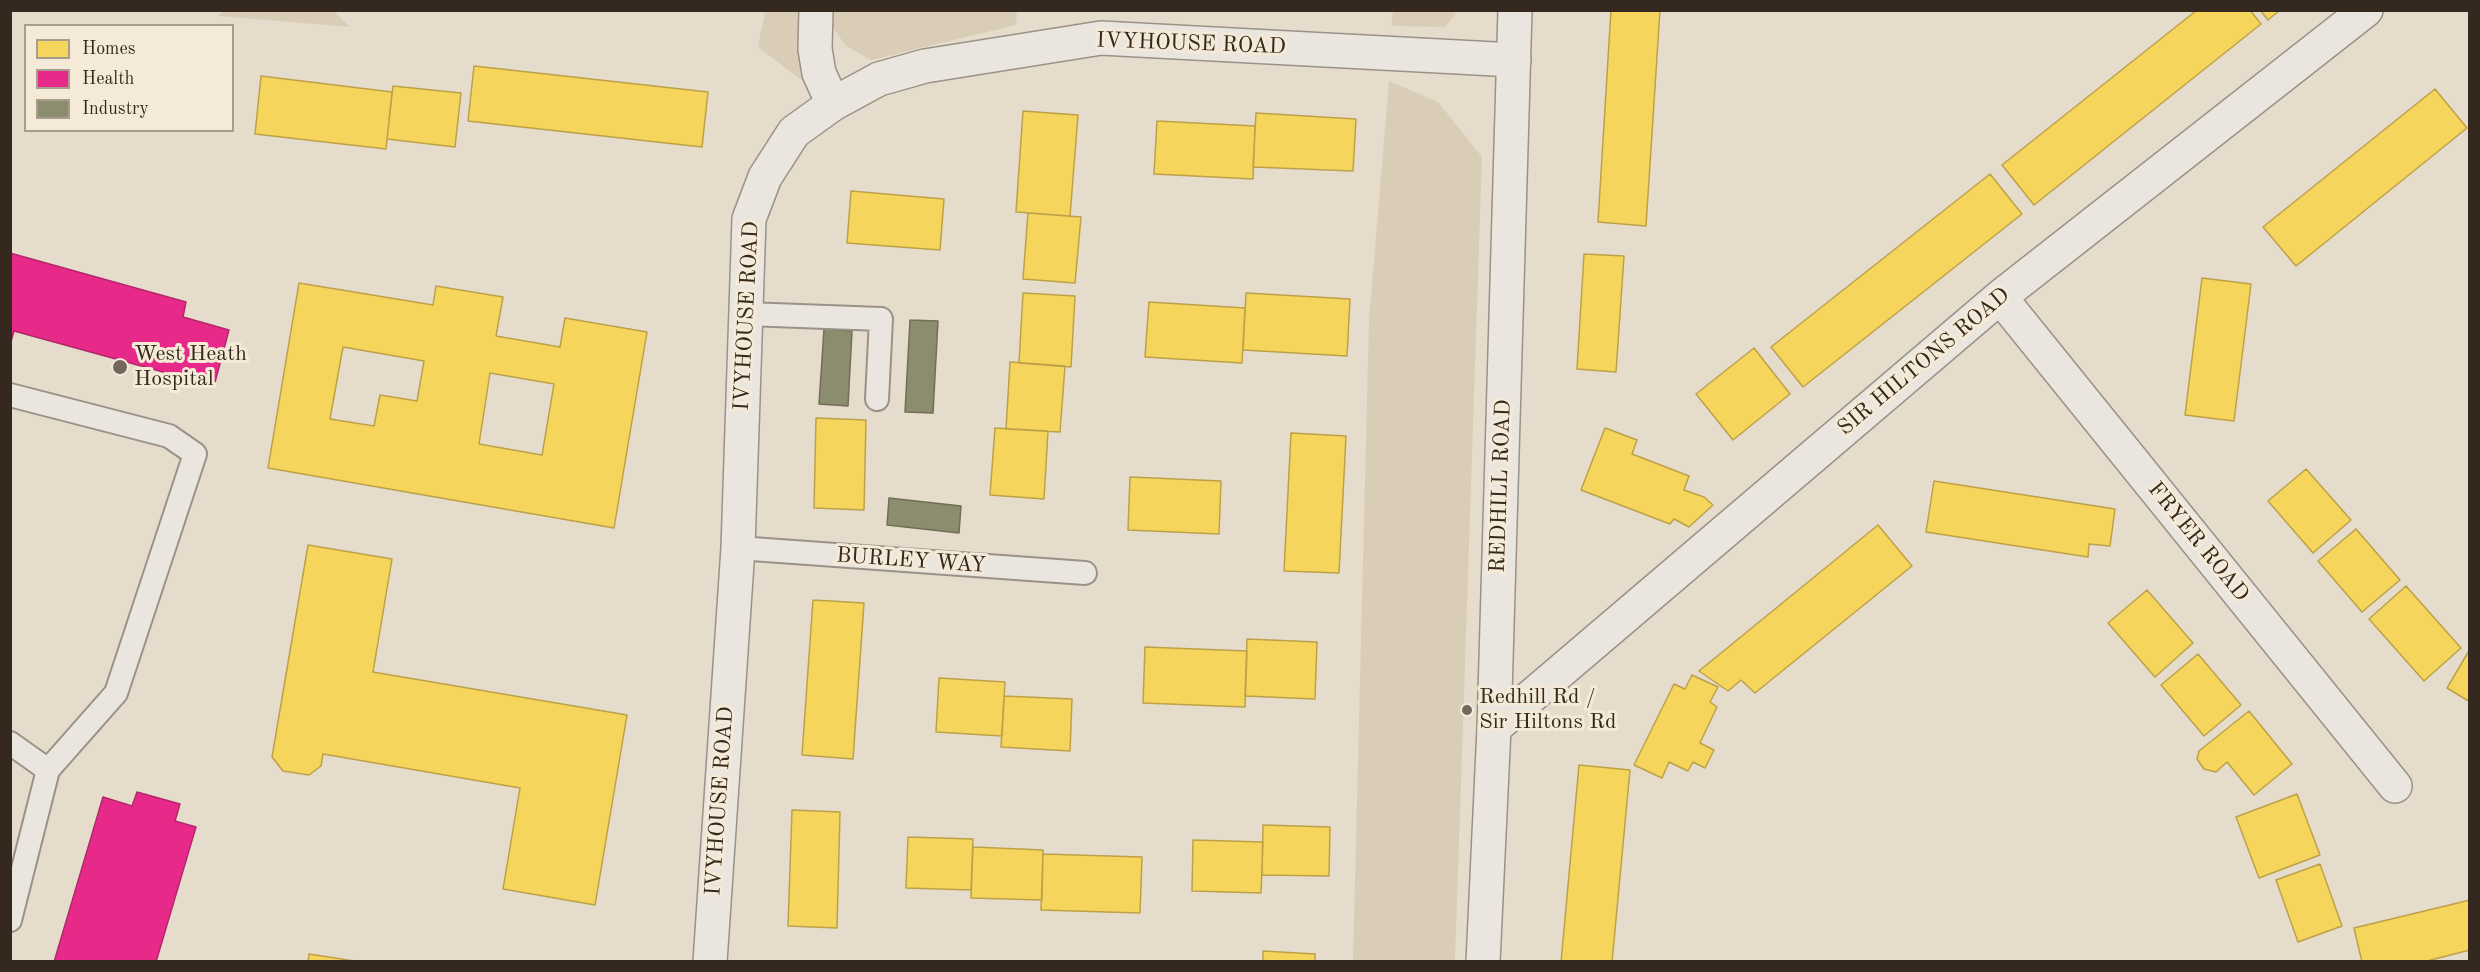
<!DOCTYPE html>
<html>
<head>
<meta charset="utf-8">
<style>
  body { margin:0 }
  #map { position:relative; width:2480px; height:972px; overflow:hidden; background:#e6dccc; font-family:"Old Standard TT",serif }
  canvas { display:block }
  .frame { position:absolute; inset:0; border:12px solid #35281e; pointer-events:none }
  .legend { position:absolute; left:24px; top:24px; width:210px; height:108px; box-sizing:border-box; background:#f5ead7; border:2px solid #a89c8d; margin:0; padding:8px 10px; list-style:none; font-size:18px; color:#35281e }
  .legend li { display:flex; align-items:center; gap:12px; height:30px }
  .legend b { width:30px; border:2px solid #a89c8d }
</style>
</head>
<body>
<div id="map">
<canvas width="2480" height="972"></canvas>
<div class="frame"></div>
<ul class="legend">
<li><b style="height:16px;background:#f6d55c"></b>Homes</li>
<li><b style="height:16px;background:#e7298a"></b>Health</li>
<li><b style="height:16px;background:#8c8c6e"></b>Industry</li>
</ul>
</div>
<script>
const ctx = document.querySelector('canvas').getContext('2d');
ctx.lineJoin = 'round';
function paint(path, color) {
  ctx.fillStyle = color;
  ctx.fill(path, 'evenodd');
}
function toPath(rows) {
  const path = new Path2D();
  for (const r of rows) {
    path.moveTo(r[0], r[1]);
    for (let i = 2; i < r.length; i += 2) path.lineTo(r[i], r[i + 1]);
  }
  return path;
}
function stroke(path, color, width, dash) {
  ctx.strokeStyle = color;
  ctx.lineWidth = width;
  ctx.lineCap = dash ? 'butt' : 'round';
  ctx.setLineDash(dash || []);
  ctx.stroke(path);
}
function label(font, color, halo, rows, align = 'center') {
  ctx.font = font + ' "Old Standard TT",serif';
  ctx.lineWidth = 6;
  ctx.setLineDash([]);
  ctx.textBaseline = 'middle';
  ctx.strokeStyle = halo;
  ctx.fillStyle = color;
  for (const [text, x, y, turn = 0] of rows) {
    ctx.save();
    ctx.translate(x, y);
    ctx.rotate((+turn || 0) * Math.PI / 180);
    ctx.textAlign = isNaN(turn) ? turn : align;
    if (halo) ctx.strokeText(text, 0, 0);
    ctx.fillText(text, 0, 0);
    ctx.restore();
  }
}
const green = toPath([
  [225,10,333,11,350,27,218,16],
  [765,11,803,11,803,81,758,47],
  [834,11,1017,11,1016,25,871,60,846,46,833,28],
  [1393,11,1393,10,1458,11,1445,27,1391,26],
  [1389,81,1438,102,1482,157,1455,961,1353,961,1369,320]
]);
const homes = toPath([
  [1611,10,1660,10,1646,226,1598,222,1611,10],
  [2197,10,2250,10,2261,24,2034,205,2002,165,2197,10],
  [2260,10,2280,10,2268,20,2260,10],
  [474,66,708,92,702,147,468,121,474,66],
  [261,76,392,92,386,149,255,134,261,76],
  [393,86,461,93,455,147,387,139,393,86],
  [2435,89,2467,128,2296,266,2263,227,2435,89],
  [1023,111,1078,115,1070,216,1016,212,1023,111],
  [1256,113,1356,119,1353,171,1253,167,1256,113],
  [1157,121,1255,126,1253,179,1154,174,1157,121],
  [1990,174,2022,214,1803,387,1771,347,1990,174],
  [851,191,944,199,940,250,847,243,851,191],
  [1028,213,1081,217,1075,283,1023,279,1028,213],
  [1584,254,1624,256,1616,372,1577,369,1584,254],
  [2202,278,2251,284,2234,421,2185,415,2202,278],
  [299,283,433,305,436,286,503,297,496,336,560,347,565,318,647,332,614,528,268,468,299,283],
  [343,347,424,361,417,401,380,395,374,426,330,419,343,347],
  [490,373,554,384,542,455,479,444,490,373],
  [1023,293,1075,296,1071,367,1019,363,1023,293],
  [1246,293,1350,299,1347,356,1243,350,1246,293],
  [1149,302,1245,308,1242,363,1145,357,1149,302],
  [1754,348,1790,394,1733,440,1696,394,1754,348],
  [1010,362,1065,366,1060,432,1006,429,1010,362],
  [816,418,866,420,864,510,814,508,816,418],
  [995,428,1048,431,1044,499,990,495,995,428],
  [1605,428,1637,440,1632,454,1689,476,1684,490,1704,497,1713,505,1689,527,1674,519,1670,524,1581,490,1605,428],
  [1291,433,1346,436,1339,573,1284,571,1291,433],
  [2306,469,2351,520,2313,553,2268,501,2306,469],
  [1130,477,1221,481,1219,534,1128,530,1130,477],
  [1934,481,2115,509,2110,546,2089,544,2088,557,1926,532,1934,481],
  [1878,525,1912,566,1755,693,1741,680,1728,691,1699,671,1878,525],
  [2356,529,2400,580,2362,612,2318,561,2356,529],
  [308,545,392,559,373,672,627,715,595,905,503,889,520,788,323,754,321,766,309,775,283,771,272,757,308,545],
  [2406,586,2461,648,2424,681,2369,619,2406,586],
  [2147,590,2193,643,2155,677,2108,623,2147,590],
  [813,600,864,603,853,759,802,755,813,600],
  [1247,639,1317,642,1315,699,1245,696,1247,639],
  [1145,647,1247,651,1245,707,1143,703,1145,647],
  [2470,649,2470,702,2447,688,2470,649],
  [2198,654,2241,705,2204,736,2161,685,2198,654],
  [1692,675,1718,687,1710,702,1717,707,1700,743,1714,750,1705,768,1693,762,1688,771,1669,762,1662,778,1634,765,1674,684,1685,689,1692,675],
  [939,678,1005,682,1002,736,936,732,939,678],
  [1004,696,1072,699,1070,751,1001,747,1004,696],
  [2249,711,2292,764,2254,795,2227,762,2216,772,2204,769,2197,759,2199,751,2249,711],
  [1579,765,1630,770,1612,962,1561,962,1579,765],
  [2297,794,2320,855,2259,878,2236,817,2297,794],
  [792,810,840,812,837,928,788,926,792,810],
  [1263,825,1330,827,1329,876,1262,875,1263,825],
  [908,837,973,839,971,890,906,888,908,837],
  [1193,840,1263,842,1261,893,1192,891,1193,840],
  [973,847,1043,850,1042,900,971,898,973,847],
  [1043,854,1142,857,1140,913,1041,910,1043,854],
  [2320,864,2342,926,2298,942,2276,880,2320,864],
  [2470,900,2470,950,2423,962,2362,962,2354,928,2470,900],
  [1263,951,1315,954,1315,962,1263,962,1263,951],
  [309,954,361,962,308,962,309,954]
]);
const health = toPath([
  [10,253,186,302,183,317,229,330,214,386,14,331,10,345,10,253],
  [137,792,180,804,175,821,196,827,156,962,54,962,103,797,132,806,137,792]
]);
const industry = toPath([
  [910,320,938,321,933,413,905,412,910,320],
  [824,329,852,331,848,406,819,404,824,329],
  [889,498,961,506,959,533,887,525,889,498]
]);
const service = toPath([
  [746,314,881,319,877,399],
  [10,395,169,436,195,454,116,693,48,770,10,920],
  [738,548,1085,573],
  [10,743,48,770]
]);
const minor = toPath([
  [816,10,815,49,819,73,833,104],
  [2000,297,2395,786],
  [1494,728,2000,297,2366,10],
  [710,962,738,548,749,219,765,177,794,132,833,104,879,79,925,66,1101,38,1514,60]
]);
const tertiary = toPath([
  [1483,962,1494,728,1515,10]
]);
const markers = [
  [120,367,8,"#73675b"],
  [1467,710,6,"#73675b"]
];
const streetNames = [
  ["IVYHOUSE ROAD",1191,44,2],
  ["IVYHOUSE ROAD",747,316,-87],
  ["SIR HILTONS ROAD",1924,362,-40],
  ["REDHILL ROAD",1501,486,-88],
  ["FRYER ROAD",2198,542,51],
  ["BURLEY WAY",911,561,4],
  ["IVYHOUSE ROAD",720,801,-86]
];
const poiNames = [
  ["West Heath",134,354],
  ["Hospital",134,379],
  ["Redhill Rd /",1479,697],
  ["Sir Hiltons Rd",1479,722]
];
paint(green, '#dacdb7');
paint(homes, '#f6d55c');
stroke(homes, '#bca149', 1.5);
paint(health, '#e7298a');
stroke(health, '#b2296a', 1.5);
paint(industry, '#8c8c6e');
stroke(industry, '#726e56', 1.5);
stroke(service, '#9a9288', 26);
stroke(minor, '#9a9288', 36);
stroke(tertiary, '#9a9288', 36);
stroke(service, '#eae5de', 22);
stroke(minor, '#eae5de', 33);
stroke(tertiary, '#eae5de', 33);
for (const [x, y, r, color] of markers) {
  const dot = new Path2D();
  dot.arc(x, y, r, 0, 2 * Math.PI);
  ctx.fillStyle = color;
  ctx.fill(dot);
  stroke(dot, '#f5ead7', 2);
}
label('22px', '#35281e', '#f5ead7', streetNames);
label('22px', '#35281e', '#f5ead7', poiNames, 'left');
</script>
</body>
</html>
